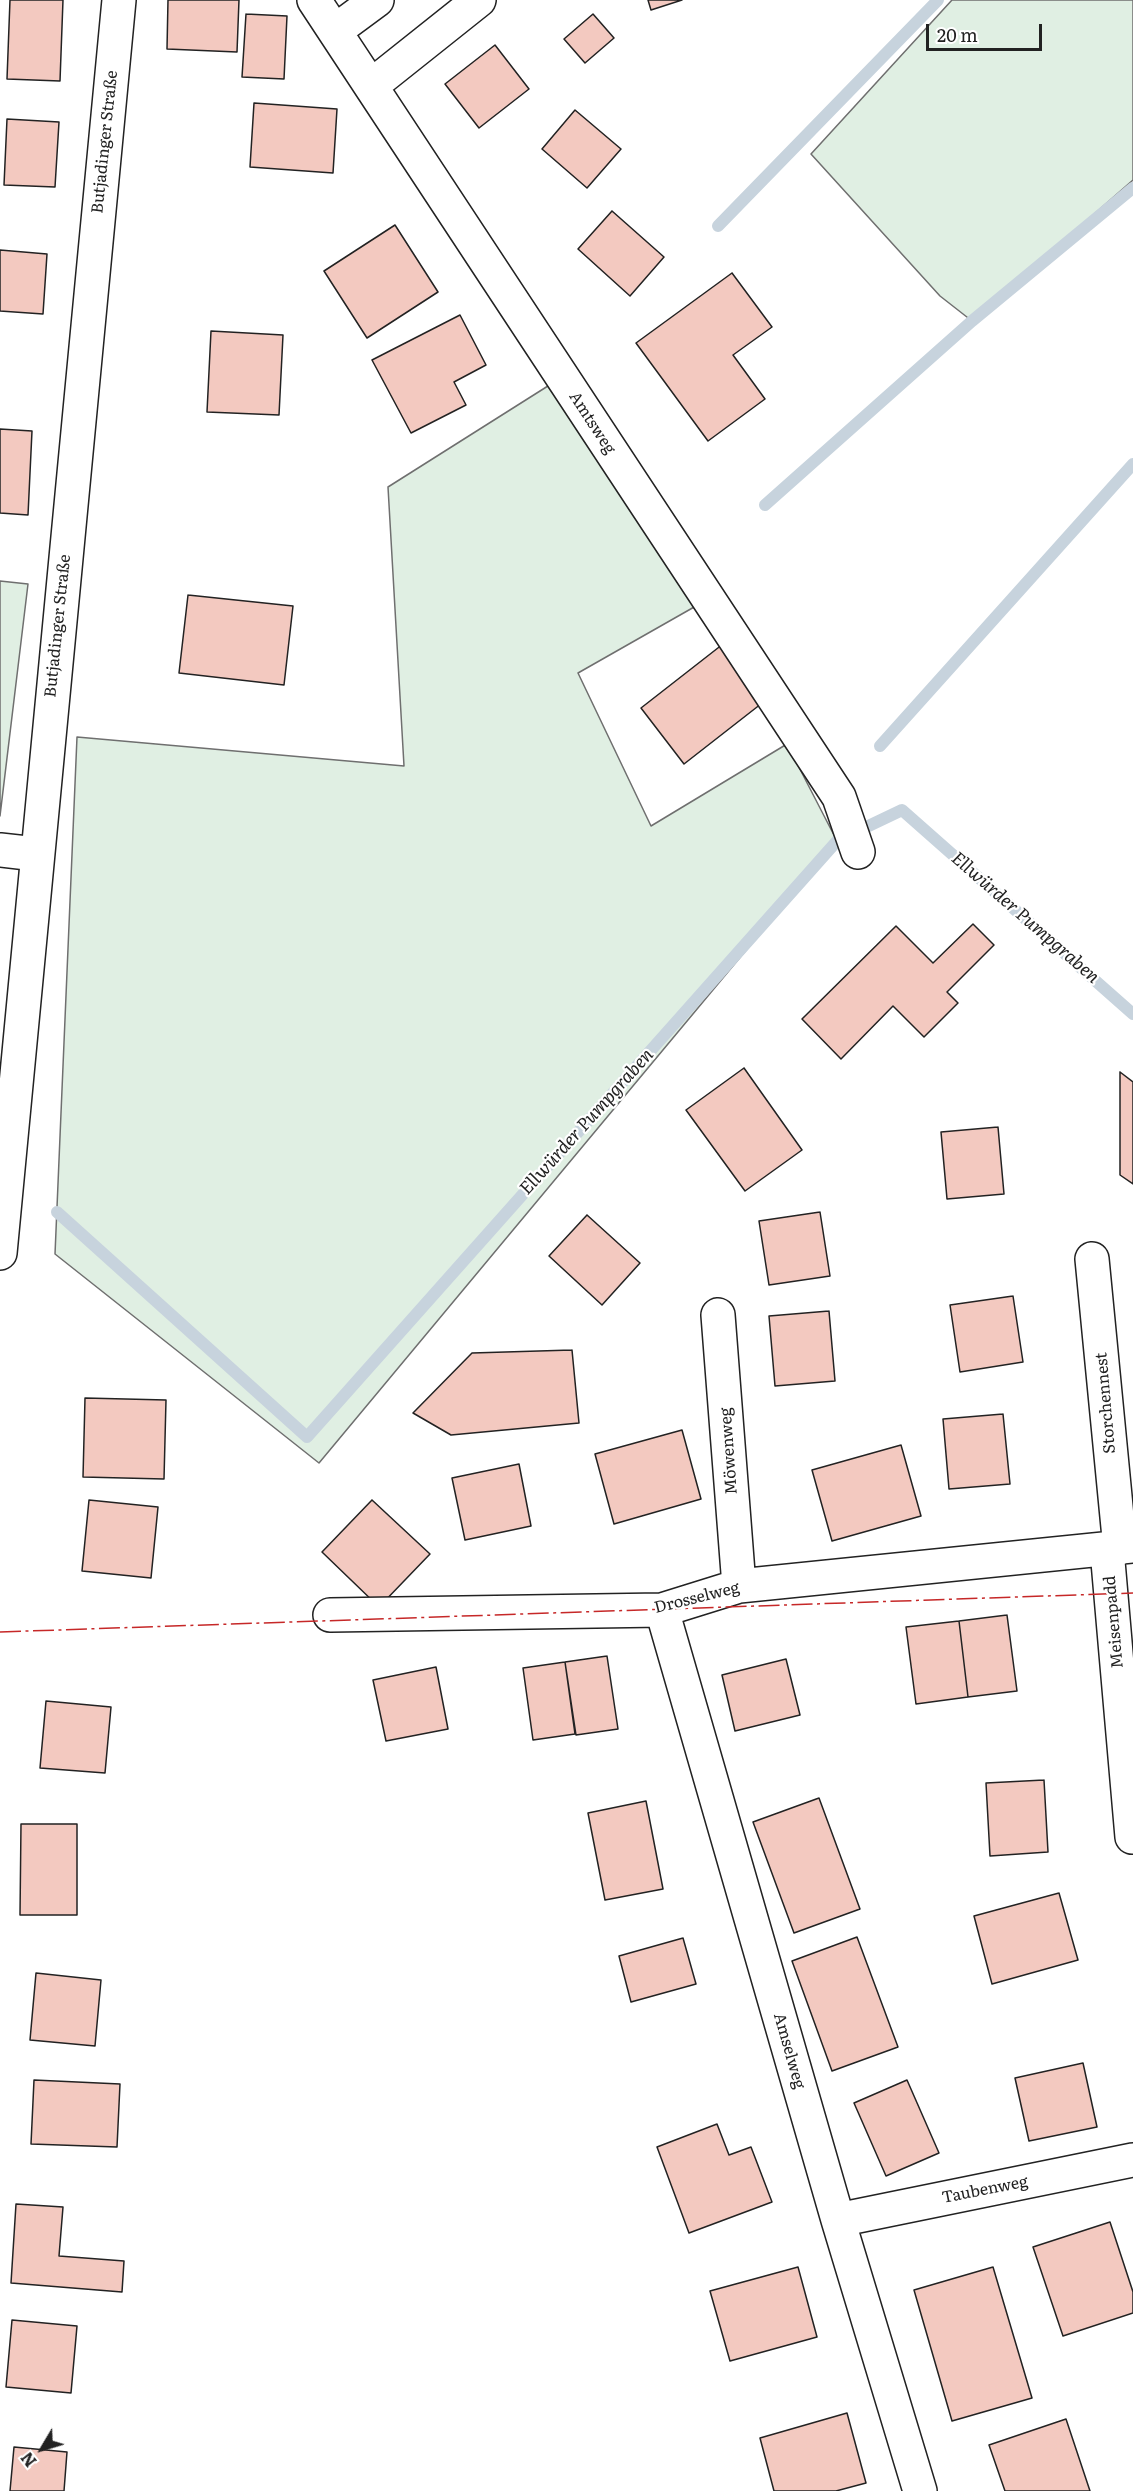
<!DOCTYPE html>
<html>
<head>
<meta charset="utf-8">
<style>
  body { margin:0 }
  #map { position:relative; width:1133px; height:2491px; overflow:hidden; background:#fff; font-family:Literata,serif }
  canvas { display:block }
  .north { position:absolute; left:12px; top:2419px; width:60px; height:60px; -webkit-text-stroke:4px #fff; paint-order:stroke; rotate:232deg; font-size:16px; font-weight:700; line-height:24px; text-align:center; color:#222 }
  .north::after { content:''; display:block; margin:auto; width:21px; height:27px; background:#222; clip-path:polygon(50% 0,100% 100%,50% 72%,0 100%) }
  .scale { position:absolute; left:926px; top:24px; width:116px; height:27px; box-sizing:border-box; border:3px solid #222; border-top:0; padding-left:8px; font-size:18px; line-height:21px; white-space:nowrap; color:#222; -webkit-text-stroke:4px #fff; paint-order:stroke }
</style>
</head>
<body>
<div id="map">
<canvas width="1133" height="2491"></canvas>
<div class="north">N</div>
<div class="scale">20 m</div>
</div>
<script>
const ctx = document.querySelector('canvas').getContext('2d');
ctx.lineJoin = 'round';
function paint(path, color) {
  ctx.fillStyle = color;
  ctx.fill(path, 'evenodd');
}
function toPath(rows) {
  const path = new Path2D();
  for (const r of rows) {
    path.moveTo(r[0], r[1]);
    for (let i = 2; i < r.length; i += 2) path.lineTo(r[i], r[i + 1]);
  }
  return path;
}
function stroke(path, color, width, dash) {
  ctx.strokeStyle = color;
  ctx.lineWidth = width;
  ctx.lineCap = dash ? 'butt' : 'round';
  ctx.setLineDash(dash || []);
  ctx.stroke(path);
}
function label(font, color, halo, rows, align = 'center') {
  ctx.font = font + ' Literata,serif';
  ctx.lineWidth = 4.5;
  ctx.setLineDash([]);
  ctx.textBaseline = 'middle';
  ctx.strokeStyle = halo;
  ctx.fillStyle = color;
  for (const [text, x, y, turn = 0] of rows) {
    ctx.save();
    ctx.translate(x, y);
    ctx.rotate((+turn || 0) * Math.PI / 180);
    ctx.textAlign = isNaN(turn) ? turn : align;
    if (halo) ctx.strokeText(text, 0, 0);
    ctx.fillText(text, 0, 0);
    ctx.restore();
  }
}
const green = toPath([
  [952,0,1133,0,1133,180,972,321,940,296,811,154,952,0],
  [559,379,710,598,578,673,651,826,787,744,837,841,319,1463,55,1254,77,737,404,766,388,487,559,379],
  [0,581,28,584,0,816,0,581]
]);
const stream = toPath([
  [718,226,938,0],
  [765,505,972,321,1133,188],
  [880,746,1133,464],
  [57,1212,307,1437,837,841,902,810,1133,1014]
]);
const building = toPath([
  [10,0,63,0,60,81,7,79,10,0],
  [168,0,239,0,237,52,167,49,168,0],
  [648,0,682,0,651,10,648,0],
  [246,14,287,16,284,79,242,77,246,14],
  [593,14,614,38,585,63,564,39,593,14],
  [495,45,529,89,479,128,445,84,495,45],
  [254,103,337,109,333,173,250,167,254,103],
  [575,110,621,149,587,188,542,149,575,110],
  [7,119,59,122,55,187,4,185,7,119],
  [612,211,664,257,630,296,578,249,612,211],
  [395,225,438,292,367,338,324,271,395,225],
  [0,250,47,254,43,314,0,311,0,250],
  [732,273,772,327,733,355,765,399,708,441,636,343,732,273],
  [460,315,486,365,454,382,466,405,411,433,372,360,460,315],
  [211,331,283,335,279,415,207,412,211,331],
  [0,429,32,431,28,515,0,513,0,429],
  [188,595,293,606,284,685,179,673,188,595],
  [723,644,766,700,684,764,641,708,723,644],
  [973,924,994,945,947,992,958,1003,924,1037,893,1006,841,1059,802,1019,896,926,933,963,973,924],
  [744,1068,802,1150,745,1191,686,1110,744,1068],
  [1120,1072,1133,1082,1133,1184,1120,1175,1120,1072],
  [998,1127,1004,1194,947,1199,941,1132,998,1127],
  [820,1212,830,1276,769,1285,759,1221,820,1212],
  [587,1215,640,1263,602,1305,549,1256,587,1215],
  [1013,1296,1023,1362,960,1372,950,1305,1013,1296],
  [829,1311,835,1381,775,1386,769,1316,829,1311],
  [572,1350,579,1423,451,1435,413,1413,472,1353,572,1350],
  [85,1398,166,1400,164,1479,83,1477,85,1398],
  [1003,1414,1010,1484,949,1489,943,1419,1003,1414],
  [682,1430,701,1499,614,1524,595,1454,682,1430],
  [901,1445,921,1516,832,1541,812,1470,901,1445],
  [519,1464,531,1526,465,1540,452,1478,519,1464],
  [89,1500,158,1507,151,1578,82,1571,89,1500],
  [372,1500,430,1554,379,1607,322,1552,372,1500],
  [1007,1615,1017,1691,968,1697,959,1621,1007,1615],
  [959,1621,968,1697,916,1704,906,1627,959,1621],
  [607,1656,618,1729,576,1735,565,1662,607,1656],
  [786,1659,800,1715,735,1731,722,1675,786,1659],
  [565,1662,575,1734,533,1740,523,1668,565,1662],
  [436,1667,448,1729,386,1741,373,1680,436,1667],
  [46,1701,111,1707,105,1773,40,1768,46,1701],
  [1044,1780,1048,1852,990,1856,986,1783,1044,1780],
  [819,1798,860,1909,794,1933,753,1822,819,1798],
  [646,1801,663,1889,605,1900,588,1813,646,1801],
  [21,1824,77,1824,77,1915,20,1915,21,1824],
  [1059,1893,1078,1960,992,1984,974,1916,1059,1893],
  [857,1937,898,2047,832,2071,792,1961,857,1937],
  [683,1938,696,1984,631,2002,619,1956,683,1938],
  [36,1973,101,1980,95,2046,30,2040,36,1973],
  [1083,2063,1097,2127,1029,2141,1015,2078,1083,2063],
  [34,2080,120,2084,117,2147,31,2144,34,2080],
  [907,2080,939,2153,886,2176,854,2103,907,2080],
  [717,2124,729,2155,751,2147,772,2202,689,2233,657,2147,717,2124],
  [16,2204,63,2207,59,2256,124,2261,122,2292,11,2283,16,2204],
  [1110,2222,1133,2292,1133,2313,1063,2336,1033,2247,1110,2222],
  [798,2267,817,2337,730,2361,710,2291,798,2267],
  [993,2267,1032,2398,952,2421,914,2290,993,2267],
  [12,2320,77,2326,71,2393,6,2387,12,2320],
  [847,2413,866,2483,836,2491,774,2491,760,2438,847,2413],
  [1066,2419,1090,2491,1005,2491,989,2445,1066,2419],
  [14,2447,67,2452,64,2491,10,2491,14,2447]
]);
const minor = toPath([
  [314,0,839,797,858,852],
  [335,31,377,0],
  [371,86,479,0],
  [0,850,36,854],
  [1092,1259,1120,1548],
  [718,1315,739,1586],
  [1107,1550,1132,1837],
  [662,1610,838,2220,920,2491],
  [330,1615,662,1610,739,1586,1133,1546],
  [838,2220,1133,2160]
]);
const major = toPath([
  [0,1253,119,0]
]);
const power = toPath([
  [0,1632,1133,1593]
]);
const streetNames = [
  ["Butjadinger Straße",105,142,-84],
  ["Amtsweg",592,423,57],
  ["Butjadinger Straße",58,626,-84],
  ["Storchennest",1106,1403,-95],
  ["Möwenweg",729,1451,-94],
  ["Drosselweg",697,1598,-14],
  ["Meisenpadd",1114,1622,-95],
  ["Amselweg",789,2051,74],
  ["Taubenweg",985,2190,-11]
];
const waterNames = [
  ["Ellwürder Pumpgraben",1025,918,41],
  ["Ellwürder Pumpgraben",587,1122,-48]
];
paint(green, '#e0efe3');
stroke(green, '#6f6f6f', 1.5);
stroke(stream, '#c7d3dd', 12);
paint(building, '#f3c9c0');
stroke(building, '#222', 1.5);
stroke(minor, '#222', 36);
stroke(major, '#222', 36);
stroke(minor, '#fff', 33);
stroke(major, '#fff', 33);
stroke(power, '#c62828', 1.5, [21, 4.5, 3, 4.5]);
label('16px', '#222', '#fff', streetNames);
label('italic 18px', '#222', '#fff', waterNames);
</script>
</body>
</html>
